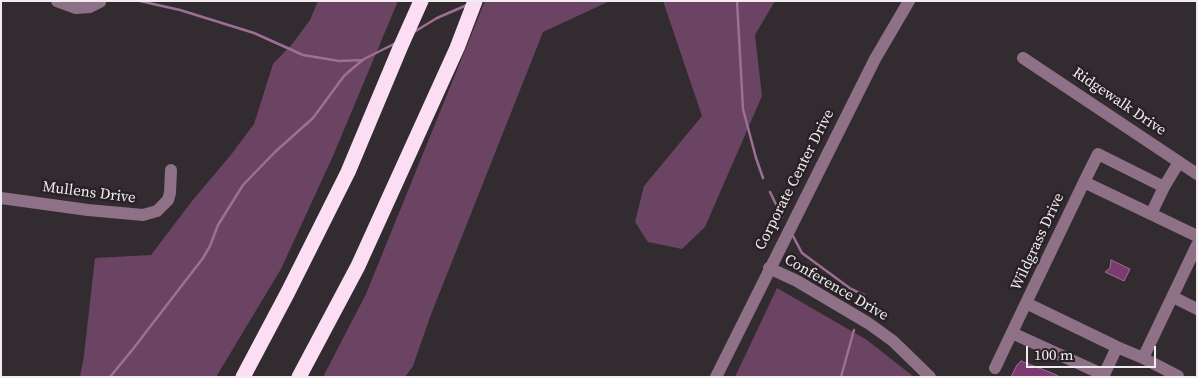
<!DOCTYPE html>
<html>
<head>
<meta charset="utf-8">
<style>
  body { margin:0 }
  #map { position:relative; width:1198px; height:378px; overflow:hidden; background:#322b30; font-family:"Source Serif 4",serif }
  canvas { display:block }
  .frame { position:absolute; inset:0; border:2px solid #f0ecef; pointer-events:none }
  .scale { position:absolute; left:1026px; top:346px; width:130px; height:22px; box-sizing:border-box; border:2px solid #f0ecef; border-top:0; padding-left:6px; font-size:15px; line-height:18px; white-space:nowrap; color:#f0ecef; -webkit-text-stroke:4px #282126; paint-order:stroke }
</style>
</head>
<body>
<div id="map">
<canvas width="1198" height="378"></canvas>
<div class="frame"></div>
<div class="scale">100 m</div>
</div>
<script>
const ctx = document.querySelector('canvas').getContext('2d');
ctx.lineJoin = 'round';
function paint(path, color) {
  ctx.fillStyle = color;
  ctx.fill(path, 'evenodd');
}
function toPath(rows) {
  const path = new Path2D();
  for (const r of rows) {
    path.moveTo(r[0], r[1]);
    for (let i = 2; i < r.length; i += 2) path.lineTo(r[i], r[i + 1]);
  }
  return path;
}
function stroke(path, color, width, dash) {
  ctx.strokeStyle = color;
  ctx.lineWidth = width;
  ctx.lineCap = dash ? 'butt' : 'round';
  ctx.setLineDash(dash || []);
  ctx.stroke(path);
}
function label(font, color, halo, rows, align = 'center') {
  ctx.font = font + ' "Source Serif 4",serif';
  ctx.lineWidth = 5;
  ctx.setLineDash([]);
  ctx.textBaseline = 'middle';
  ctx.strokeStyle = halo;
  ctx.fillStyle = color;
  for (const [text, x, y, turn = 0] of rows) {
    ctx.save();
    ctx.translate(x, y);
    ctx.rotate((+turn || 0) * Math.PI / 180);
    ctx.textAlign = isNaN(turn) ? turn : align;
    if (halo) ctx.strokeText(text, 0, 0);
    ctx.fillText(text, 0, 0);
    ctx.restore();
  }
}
const green = toPath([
  [318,1,398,1,333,156,281,269,216,377,80,377,84,355,95,258,151,255,192,201,230,156,254,124,273,64,293,43,310,20],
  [485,1,610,1,543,32,430,317,413,366,405,377,323,377,366,294],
  [663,1,775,1,755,35,762,96,705,227,682,249,648,242,635,222,644,186,702,116],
  [777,288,867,340,914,377,735,377]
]);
const water = toPath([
  [1111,260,1130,269,1124,281,1105,272,1110,268,1111,260],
  [1021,361,1052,373,1060,377,1011,377,1017,365,1021,361]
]);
const stream = toPath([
  [140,1,180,10,254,33,303,55,339,61,363,60],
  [737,1,743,109,756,158,763,178],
  [414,32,437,18,467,5],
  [770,192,782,217],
  [793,236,802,253,851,289,864,295,863,301],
  [110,377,133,349,203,258,210,246,218,225,243,185,276,151,313,118,344,76,353,68,364,59,396,43],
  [841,377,854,330]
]);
const minor = toPath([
  [57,1,76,8,90,7,100,2],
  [1023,58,1197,174],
  [1084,182,1098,154,1164,187],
  [1,198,88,210,143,215,157,211,168,200,170,193,171,170],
  [1151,214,1164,187,1179,162],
  [769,268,797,281,868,323,893,341,930,377],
  [1173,297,1197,309],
  [1012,333,1104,375],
  [1143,358,1197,245],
  [995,368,1026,303],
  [716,377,875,59,909,1],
  [1103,377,1117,347],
  [1177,377,1178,376,1143,358,1117,347,1026,303,1084,182,1197,236]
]);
const highway = toPath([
  [243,377,288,292,348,172,400,48,421,1],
  [299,377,358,266,457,48,475,1]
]);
const streetNames = [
  ["Ridgewalk Drive",1119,102,34],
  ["Corporate Center Drive",795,180,-63],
  ["Mullens Drive",89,193,7],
  ["Wildgrass Drive",1038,242,-65],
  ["Conference Drive",836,288,30]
];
paint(green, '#6a4462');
paint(water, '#7b3a70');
stroke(water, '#9e6f96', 1);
stroke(stream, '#9e6f96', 2.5);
stroke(minor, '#8e7087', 12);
stroke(highway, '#fbddf4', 15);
label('15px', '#f0ecef', '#282126', streetNames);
</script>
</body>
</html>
